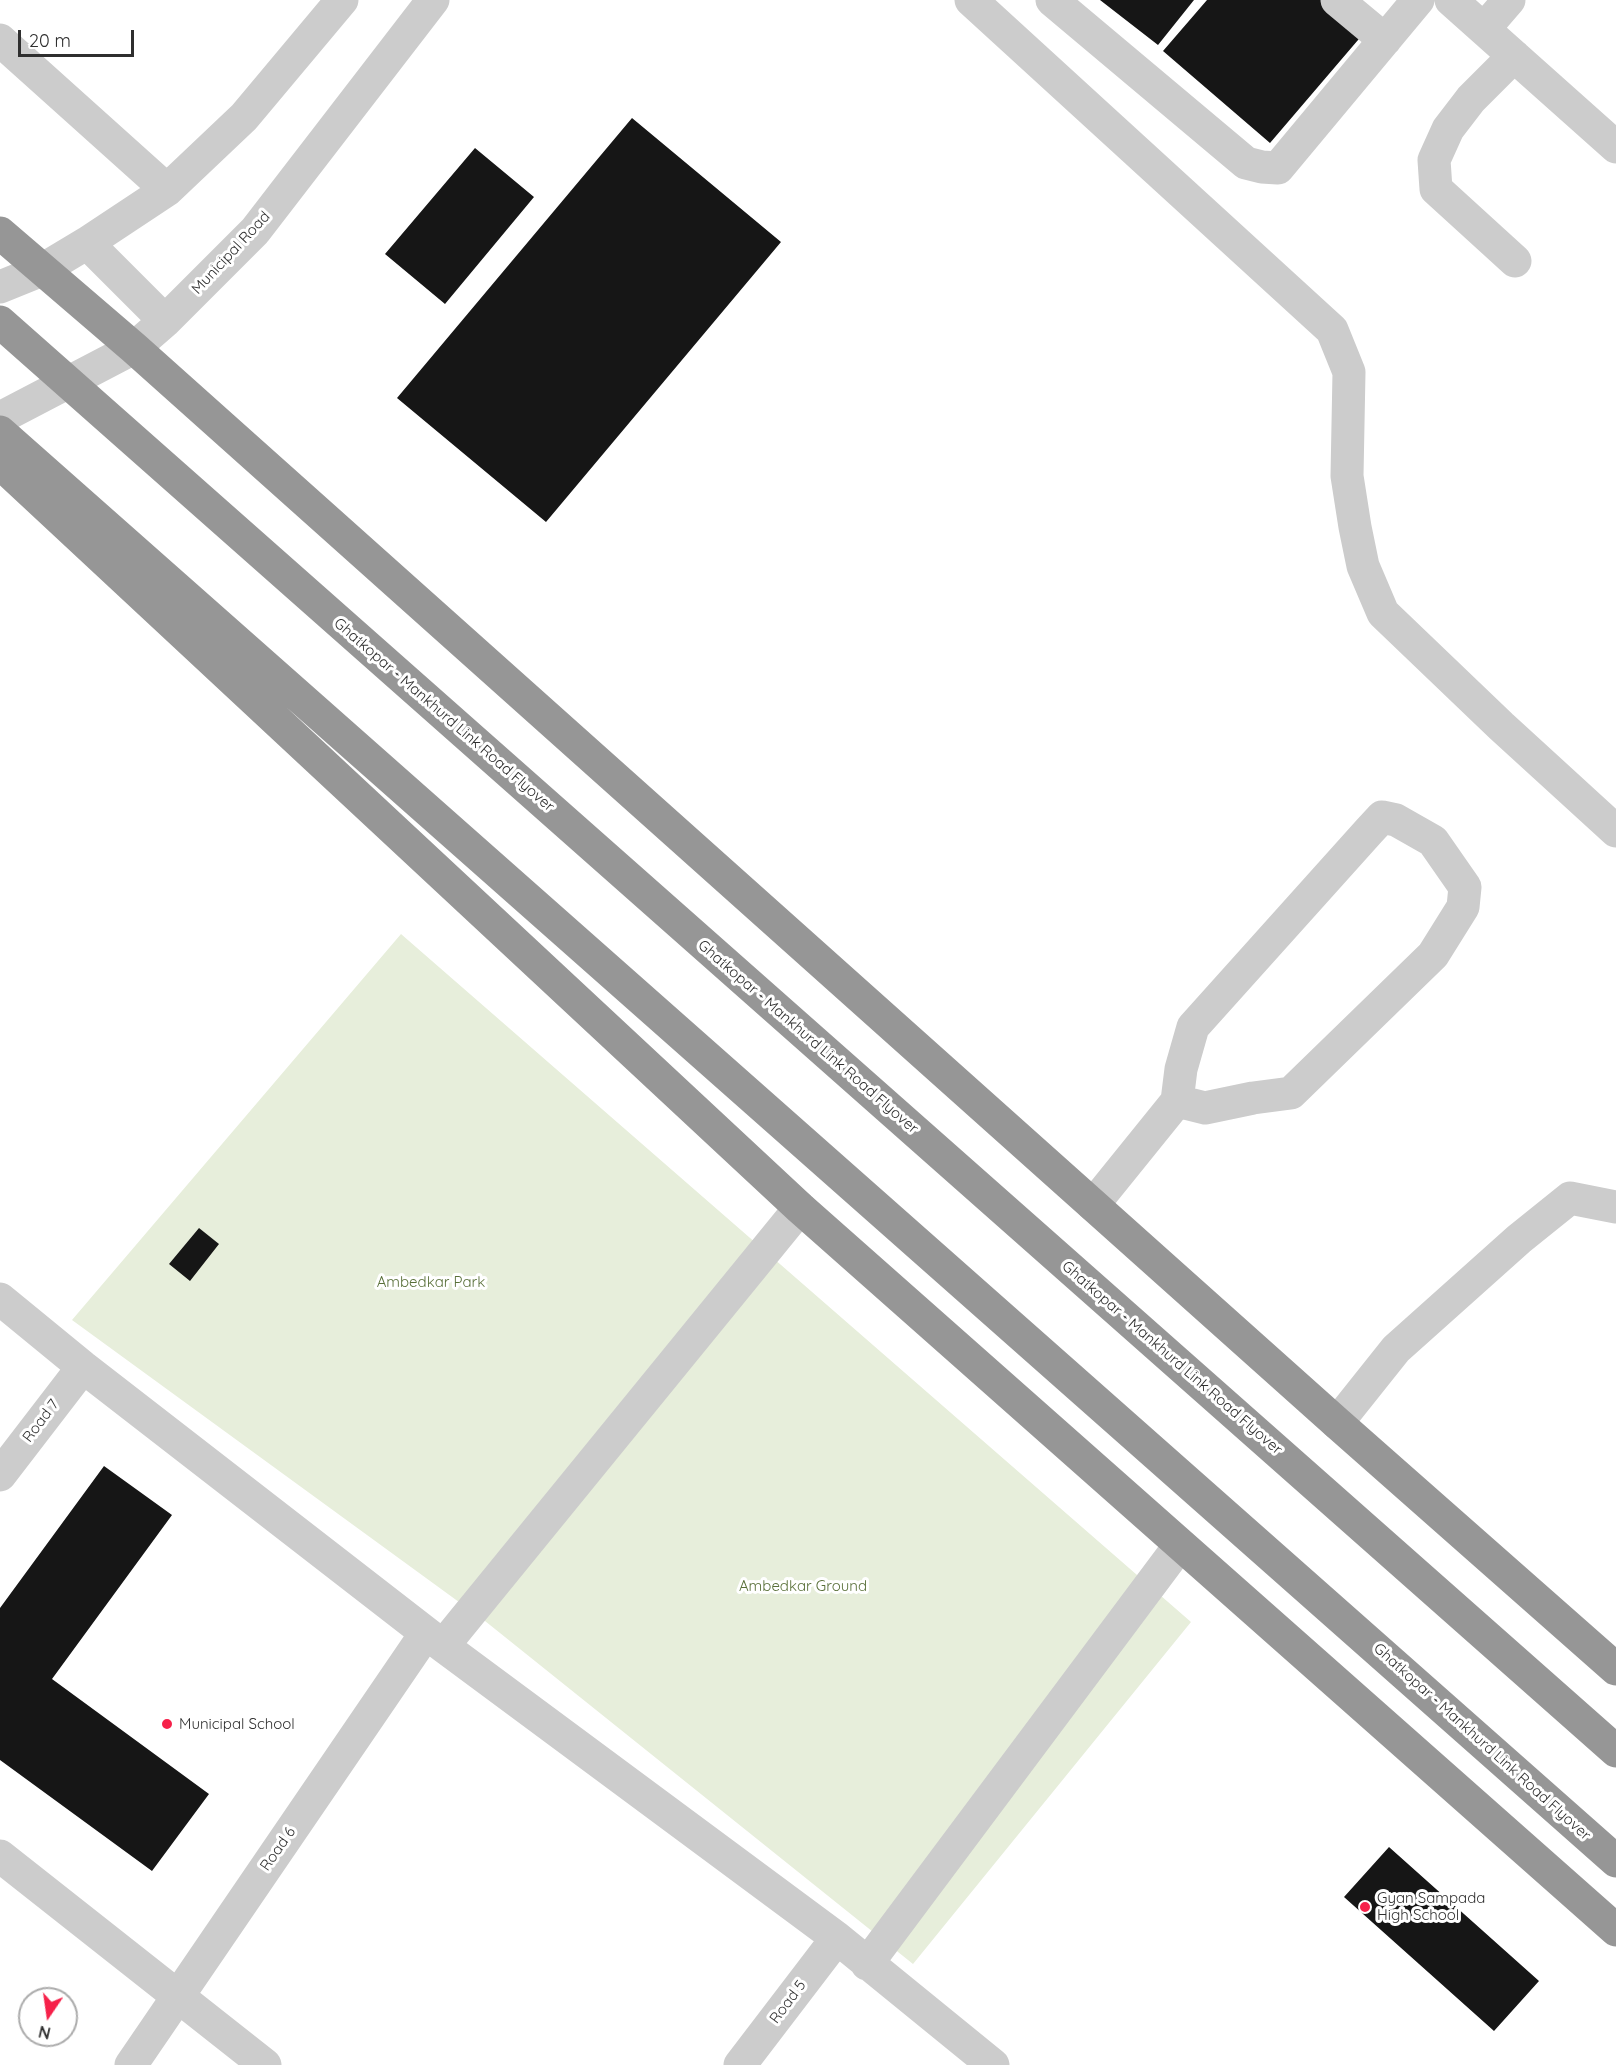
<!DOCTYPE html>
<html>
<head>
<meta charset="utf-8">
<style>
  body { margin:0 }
  #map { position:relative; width:1616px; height:2065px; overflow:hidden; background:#fff; font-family:Quicksand,sans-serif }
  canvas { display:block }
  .north { position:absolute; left:18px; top:1987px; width:60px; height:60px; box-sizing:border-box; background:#fff; border:2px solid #acacac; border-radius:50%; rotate:193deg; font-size:16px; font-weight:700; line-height:24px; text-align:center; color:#2f2f2f }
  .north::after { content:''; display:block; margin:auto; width:21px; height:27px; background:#f6214a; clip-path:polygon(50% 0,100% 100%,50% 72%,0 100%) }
  .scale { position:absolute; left:18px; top:30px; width:116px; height:27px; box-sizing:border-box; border:3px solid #2f2f2f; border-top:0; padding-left:8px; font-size:18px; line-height:21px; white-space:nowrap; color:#2f2f2f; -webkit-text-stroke:4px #fff; paint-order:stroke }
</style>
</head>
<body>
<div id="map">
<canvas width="1616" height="2065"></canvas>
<div class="north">N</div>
<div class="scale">20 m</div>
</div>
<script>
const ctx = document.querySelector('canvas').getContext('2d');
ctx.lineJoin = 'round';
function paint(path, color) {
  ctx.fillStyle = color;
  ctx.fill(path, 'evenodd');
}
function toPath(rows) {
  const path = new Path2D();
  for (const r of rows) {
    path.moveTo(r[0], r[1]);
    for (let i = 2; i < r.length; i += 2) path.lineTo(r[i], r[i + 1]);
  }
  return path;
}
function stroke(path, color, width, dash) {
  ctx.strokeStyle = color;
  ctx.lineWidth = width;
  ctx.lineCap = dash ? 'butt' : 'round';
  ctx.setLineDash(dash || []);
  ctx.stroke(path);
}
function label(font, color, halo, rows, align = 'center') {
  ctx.font = font + ' Quicksand,sans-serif';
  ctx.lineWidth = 6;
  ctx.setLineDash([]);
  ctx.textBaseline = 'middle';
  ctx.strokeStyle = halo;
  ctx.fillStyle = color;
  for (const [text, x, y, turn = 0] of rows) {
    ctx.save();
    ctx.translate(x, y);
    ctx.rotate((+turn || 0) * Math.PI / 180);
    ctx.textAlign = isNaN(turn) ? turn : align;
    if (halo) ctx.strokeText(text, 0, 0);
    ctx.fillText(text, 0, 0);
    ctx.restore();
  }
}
const green = toPath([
  [401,934,1191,1622,913,1964,485,1621,72,1320]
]);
const building = toPath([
  [1100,0,1194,0,1158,45],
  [1207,0,1325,0,1364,33,1270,143,1163,51],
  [632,118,781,242,546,522,397,398],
  [475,148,534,197,445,304,385,254],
  [199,1228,219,1244,190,1281,169,1264],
  [104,1466,172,1515,52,1679,209,1794,152,1871,0,1760,0,1608],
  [1389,1847,1539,1981,1494,2031,1344,1897]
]);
const minor = toPath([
  [971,0,1332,330,1349,372,1347,476,1355,527,1363,566,1383,613,1501,726,1616,831],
  [1052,0,1246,163,1262,167,1278,168,1418,0],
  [1337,0,1385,40],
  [1451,0,1616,147],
  [1484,29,1509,0],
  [0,40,167,190],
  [1514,56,1471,99,1448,129,1434,160,1436,189,1515,261],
  [87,243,165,321],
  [0,287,42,270,87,243,167,190,244,117,342,0],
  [0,418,134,348,165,321,255,231,433,0],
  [1093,1205,1177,1101,1181,1069,1193,1027,1369,831,1382,817,1396,820,1433,841,1465,887,1463,907,1433,955,1291,1093,1253,1098,1205,1108,1177,1101],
  [0,1299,83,1367,443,1646,837,1938,993,2065],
  [1337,1423,1396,1349,1519,1239,1570,1198,1616,1207],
  [0,1475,83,1367],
  [443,1646,800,1208],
  [0,1856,265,2065],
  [867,1964,1180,1545],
  [131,2065,426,1633],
  [740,2065,837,1938]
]);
const highway = toPath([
  [0,233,134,348,1337,1423,1616,1669],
  [0,432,1616,1861],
  [0,463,800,1208,1616,1930]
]);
const highwayBridge = toPath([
  [0,322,1616,1751]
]);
const markers = [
  [167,1724,6,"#f6214a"],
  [1365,1907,6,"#f6214a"]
];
const streetNames = [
  ["Municipal Road",231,253,-47],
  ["Ghatkopar - Mankhurd Link Road Flyover",444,715,41],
  ["Ghatkopar - Mankhurd Link Road Flyover",808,1037,41],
  ["Ghatkopar - Mankhurd Link Road Flyover",1172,1358,41],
  ["Road 7",41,1421,-53],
  ["Ghatkopar - Mankhurd Link Road Flyover",1482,1742,42],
  ["Road 6",278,1849,-55],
  ["Road 5",788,2002,-53]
];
const parkNames = [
  ["Ambedkar Park",431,1282],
  ["Ambedkar Ground",803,1586]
];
const poiNames = [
  ["Municipal School",179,1724],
  ["Gyan Sampada",1377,1898],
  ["High School",1377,1915]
];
paint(green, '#e7eedb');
paint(building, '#161616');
stroke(minor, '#ccc', 33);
stroke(highway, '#969696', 33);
stroke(highwayBridge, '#969696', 33);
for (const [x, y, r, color] of markers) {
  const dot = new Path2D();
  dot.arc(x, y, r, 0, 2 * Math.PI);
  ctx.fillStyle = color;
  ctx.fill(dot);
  stroke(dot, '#fff', 2);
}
label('15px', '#2f2f2f', '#fff', streetNames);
label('15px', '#586f38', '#fff', parkNames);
label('15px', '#2f2f2f', '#fff', poiNames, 'left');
</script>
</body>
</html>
